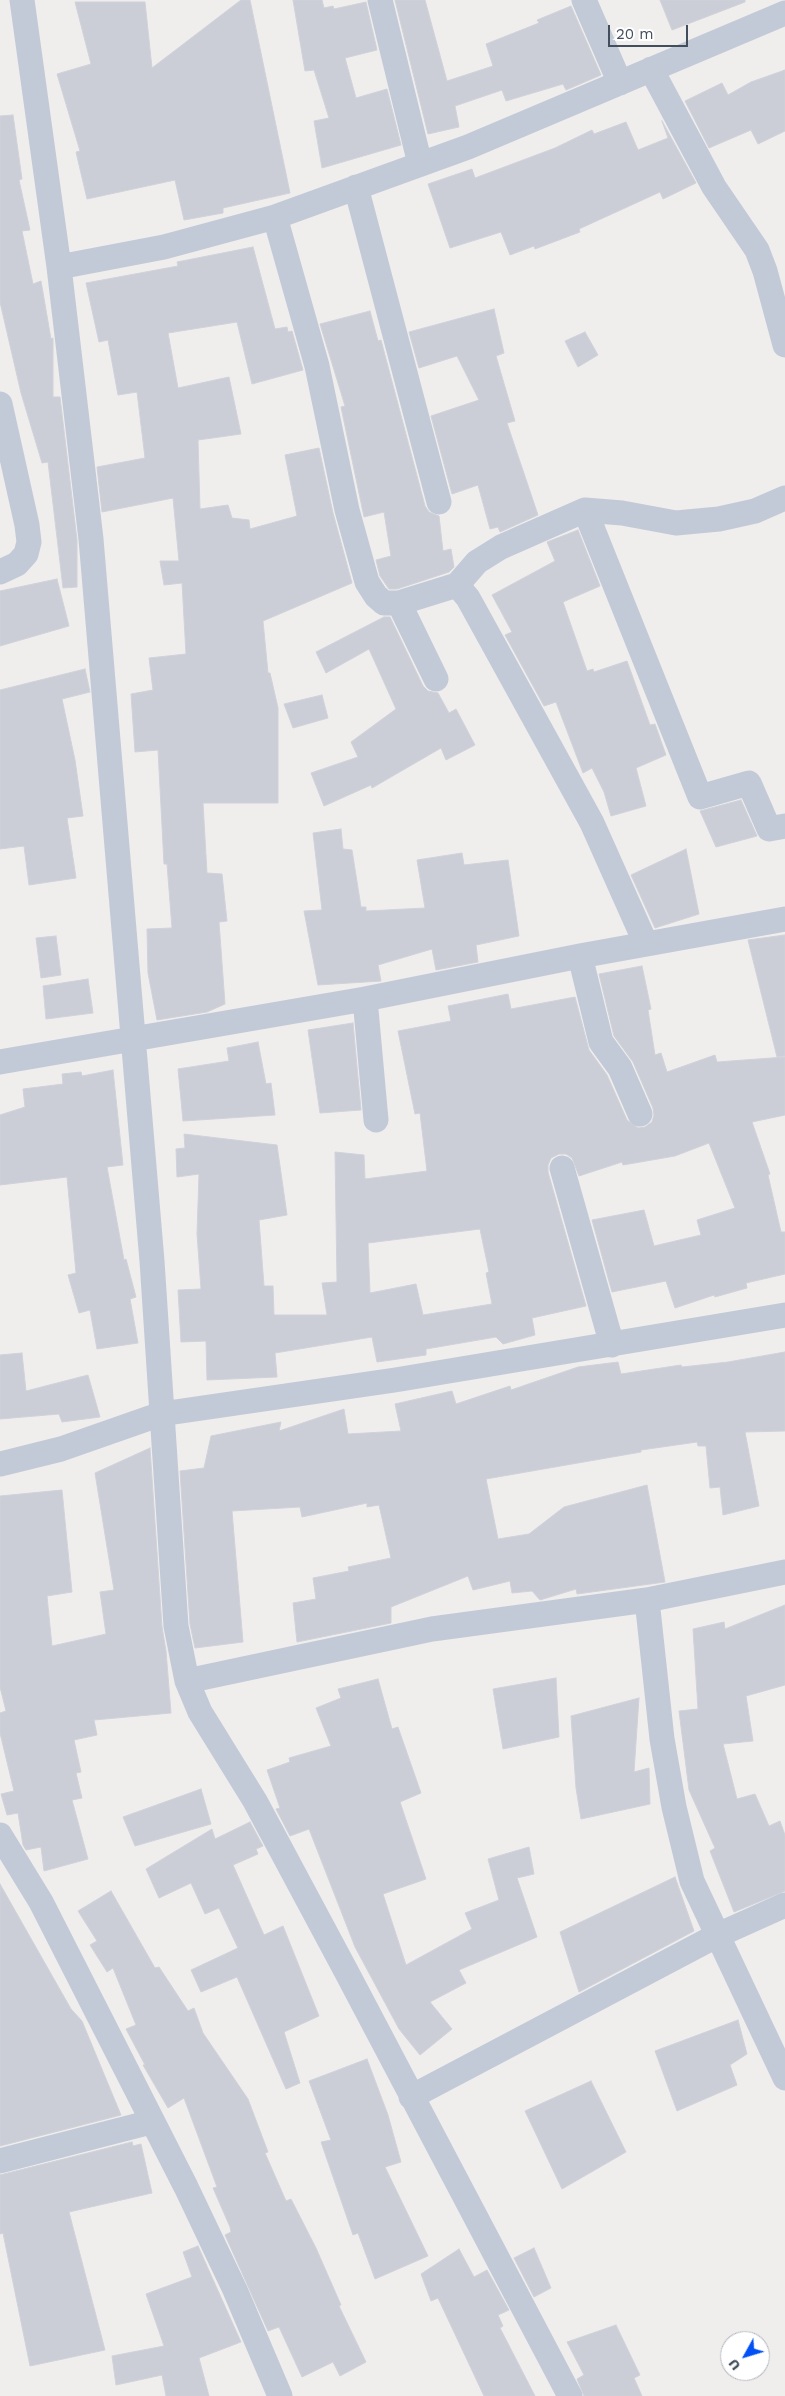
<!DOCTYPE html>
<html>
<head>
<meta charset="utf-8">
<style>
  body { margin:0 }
  #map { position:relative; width:785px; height:2396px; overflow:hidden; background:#f0eded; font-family:"Work Sans",sans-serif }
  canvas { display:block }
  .north { position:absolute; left:720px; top:2331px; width:50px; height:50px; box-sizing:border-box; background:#fff; border:1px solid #b4b8be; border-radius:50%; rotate:231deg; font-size:14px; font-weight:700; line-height:20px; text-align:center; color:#434e5d }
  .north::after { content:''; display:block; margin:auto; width:18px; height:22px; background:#0351f4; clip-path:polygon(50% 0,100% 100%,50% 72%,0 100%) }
  .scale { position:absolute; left:608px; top:25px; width:80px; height:22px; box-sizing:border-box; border:2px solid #434e5d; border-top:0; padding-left:6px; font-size:15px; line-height:18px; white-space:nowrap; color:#434e5d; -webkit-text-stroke:4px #fff; paint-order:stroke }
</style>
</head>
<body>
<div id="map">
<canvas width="785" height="2396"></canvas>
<div class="north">U</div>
<div class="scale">20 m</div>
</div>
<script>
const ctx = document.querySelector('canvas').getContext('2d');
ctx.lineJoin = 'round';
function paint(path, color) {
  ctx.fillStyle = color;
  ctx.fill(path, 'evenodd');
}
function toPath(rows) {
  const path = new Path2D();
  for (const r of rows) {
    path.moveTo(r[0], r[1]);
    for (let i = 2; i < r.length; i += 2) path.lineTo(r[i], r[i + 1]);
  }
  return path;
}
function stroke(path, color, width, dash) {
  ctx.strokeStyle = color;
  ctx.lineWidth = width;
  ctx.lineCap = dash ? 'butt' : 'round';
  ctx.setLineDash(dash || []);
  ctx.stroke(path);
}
const building = toPath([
  [241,0,250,0,290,193,223,208,223,213,184,220,175,180,87,199,76,152,80,151,57,74,91,64,75,2,145,2,152,68,241,0],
  [293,0,322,0,324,8,333,6,334,9,366,2,377,50,345,58,356,98,387,89,401,145,322,168,314,121,329,118,314,70,305,71,293,0],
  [395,0,425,0,447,81,493,66,486,44,539,23,537,20,571,6,601,75,566,90,563,84,506,101,502,90,455,106,459,127,428,134,395,0],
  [660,0,745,0,745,2,672,30,660,0],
  [785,70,785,131,758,144,751,130,709,148,685,101,722,83,728,95,751,82,785,70],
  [13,115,22,179,19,180,30,230,22,231,33,284,41,281,51,339,53,338,53,397,60,397,77,540,77,587,63,588,48,462,42,463,21,393,0,302,0,116,13,115],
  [662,121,696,183,663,199,660,192,579,229,580,232,535,249,534,246,510,255,501,232,450,248,428,184,472,169,475,178,555,148,592,130,594,134,626,122,638,150,668,138,662,121],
  [253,247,275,329,287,327,288,332,292,331,303,370,252,384,237,322,168,333,178,388,229,377,241,434,198,440,200,509,228,505,232,518,249,520,250,529,297,516,285,455,319,448,333,513,352,583,263,621,268,673,270,673,278,708,278,803,203,803,207,873,222,874,227,921,219,922,225,1004,207,1012,157,1020,148,973,147,929,172,928,167,864,164,864,158,750,135,752,131,694,153,690,149,658,186,654,182,583,164,585,160,561,179,561,173,498,102,512,97,467,145,458,137,392,118,395,108,340,99,342,86,283,178,266,177,262,253,247],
  [494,309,504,353,496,356,515,421,507,423,538,515,500,532,498,527,490,529,478,485,452,494,431,416,479,400,457,356,419,368,409,332,494,309],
  [370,311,378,341,381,340,425,506,429,512,439,516,443,551,451,549,454,567,449,572,397,589,389,589,380,576,376,560,391,556,384,512,364,517,341,407,345,406,320,324,370,311],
  [585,332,598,355,578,367,565,341,585,332],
  [578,530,600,586,563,602,587,671,593,669,594,672,627,661,650,725,655,724,666,755,636,768,646,806,611,816,604,792,592,768,583,773,556,702,544,706,505,635,512,632,492,595,555,561,547,542,578,530],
  [57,579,69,626,0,646,0,591,57,579],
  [384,617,390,617,423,686,428,691,438,693,449,713,456,709,475,745,446,760,441,748,372,788,371,785,324,806,311,773,358,757,351,742,396,709,369,649,326,673,316,652,384,617],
  [85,669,90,692,62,699,75,760,83,816,67,818,76,878,29,885,24,846,0,849,0,690,85,669],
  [322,695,328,718,293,728,284,704,322,695],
  [741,800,757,836,716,847,700,811,741,800],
  [341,829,343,849,352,850,361,907,366,907,366,911,425,908,417,860,462,853,464,865,508,860,519,936,476,945,478,962,436,970,432,949,378,965,381,981,318,985,304,911,322,910,313,833,341,829],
  [686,849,699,914,655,928,631,875,686,849],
  [785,935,785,1056,777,1057,748,940,785,935],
  [56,936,61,975,41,978,36,938,56,936],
  [642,966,651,1009,648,1010,655,1055,661,1053,667,1072,715,1055,717,1062,785,1057,785,1115,752,1122,770,1174,768,1175,781,1232,785,1232,785,1274,746,1283,747,1288,715,1297,714,1295,675,1308,666,1281,612,1292,592,1220,644,1210,654,1246,701,1235,697,1220,735,1208,709,1143,675,1156,623,1165,622,1162,579,1176,572,1158,566,1154,559,1154,551,1158,548,1165,548,1172,586,1306,532,1318,535,1335,503,1344,496,1337,426,1349,426,1355,377,1362,372,1337,275,1353,277,1377,207,1380,206,1341,181,1342,178,1290,201,1289,197,1234,199,1174,177,1177,176,1149,185,1148,184,1134,277,1145,287,1215,259,1220,264,1286,273,1286,274,1315,327,1315,322,1283,337,1282,335,1152,364,1155,365,1179,427,1171,420,1113,415,1114,398,1031,451,1021,448,1006,508,994,511,1009,575,997,589,1050,607,1075,627,1120,638,1128,645,1127,652,1122,654,1115,653,1108,633,1062,614,1036,599,974,642,966],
  [480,1229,489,1272,486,1273,492,1304,423,1315,416,1284,370,1293,368,1243,480,1229],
  [88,979,93,1013,46,1019,43,986,88,979],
  [353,1023,361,1110,320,1113,308,1030,353,1023],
  [258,1042,266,1084,271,1083,275,1115,183,1121,178,1069,229,1061,227,1048,258,1042],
  [113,1070,123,1165,107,1167,124,1260,126,1259,136,1297,130,1299,138,1343,97,1349,90,1310,79,1313,68,1275,76,1273,67,1177,0,1185,0,1115,25,1107,23,1089,63,1084,62,1074,81,1072,82,1076,113,1070],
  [785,1352,785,1431,745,1432,759,1506,723,1515,720,1487,710,1488,706,1446,698,1446,697,1442,641,1450,641,1452,486,1479,498,1539,529,1534,564,1507,647,1485,665,1582,577,1594,576,1589,540,1600,532,1591,512,1593,510,1581,473,1590,468,1576,391,1607,391,1623,297,1642,293,1603,316,1599,313,1578,349,1571,348,1567,391,1558,379,1505,367,1507,367,1503,302,1517,300,1507,232,1511,243,1642,195,1648,190,1624,180,1471,204,1468,211,1436,281,1422,279,1431,344,1409,348,1434,401,1431,395,1404,452,1391,456,1404,510,1386,511,1390,578,1367,618,1362,621,1374,681,1365,682,1367,728,1362,785,1352],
  [22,1353,26,1391,88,1375,100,1417,62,1422,59,1414,0,1419,0,1355,22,1353],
  [150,1448,162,1627,166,1651,171,1713,94,1720,97,1735,74,1740,81,1772,76,1773,82,1798,72,1800,88,1859,44,1871,41,1847,26,1850,23,1845,18,1813,7,1815,1,1794,14,1791,0,1733,0,1713,6,1711,0,1687,0,1496,62,1490,72,1592,47,1596,52,1646,106,1634,100,1592,114,1590,95,1473,150,1448],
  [785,1605,785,1685,746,1696,753,1741,723,1744,737,1799,755,1794,769,1826,780,1821,785,1835,785,1891,734,1912,710,1851,715,1848,689,1790,679,1711,698,1709,693,1629,724,1622,725,1629,785,1605],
  [556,1678,559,1737,503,1749,493,1689,556,1678],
  [378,1679,392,1729,398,1727,421,1793,400,1802,426,1879,383,1894,406,1965,472,1929,465,1913,499,1900,488,1859,529,1847,534,1874,517,1878,537,1937,459,1970,466,1983,430,2002,452,2029,420,2055,399,2029,355,1947,309,1829,290,1836,276,1809,280,1808,267,1770,290,1762,289,1758,331,1746,316,1708,341,1698,338,1689,378,1679],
  [639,1698,634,1772,649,1768,650,1804,581,1819,576,1788,571,1716,639,1698],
  [201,1789,211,1824,135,1846,123,1817,201,1789],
  [250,1822,263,1846,256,1849,258,1854,233,1865,264,1935,283,1926,319,2016,284,2032,300,2083,286,2089,237,1977,201,1992,191,1970,238,1948,219,1908,205,1914,191,1883,159,1898,146,1869,212,1829,215,1839,250,1822],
  [675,1877,694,1931,579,1992,560,1932,675,1877],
  [0,1884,71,2009,82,2021,121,2115,0,2146,0,1884],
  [111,1891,155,1968,159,1967,188,2011,194,2008,203,2033,248,2099,268,2152,265,2153,286,2201,291,2199,316,2248,341,2305,339,2306,366,2362,340,2376,333,2362,302,2377,279,2327,268,2331,225,2235,231,2232,230,2227,213,2188,217,2187,184,2098,168,2108,143,2065,145,2065,126,2029,136,2025,113,1968,107,1972,90,1945,97,1941,78,1911,111,1891],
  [738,2020,747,2054,730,2065,737,2085,677,2111,655,2051,738,2020],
  [367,2059,388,2115,401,2162,385,2167,428,2256,375,2279,358,2233,353,2235,321,2142,331,2140,309,2081,367,2059],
  [591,2081,626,2152,562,2189,525,2111,591,2081],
  [132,2142,133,2146,141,2144,152,2193,69,2212,105,2350,30,2366,3,2233,0,2234,0,2175,132,2142],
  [198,2246,241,2342,199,2358,209,2396,166,2396,162,2375,116,2385,112,2356,164,2346,146,2294,192,2277,183,2252,198,2246],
  [534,2248,551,2288,534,2297,514,2258,534,2248],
  [459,2249,474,2277,487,2270,509,2310,498,2315,503,2326,500,2328,535,2396,484,2396,438,2298,431,2301,421,2274,459,2249],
  [616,2325,640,2375,634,2378,642,2396,584,2396,577,2379,584,2375,567,2342,616,2325]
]);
const minor = toPath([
  [22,0,59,267,91,539,152,1261,176,1626,187,1681,200,1712,255,1801,346,1971,570,2396],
  [380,0,420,164],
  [584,0,620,83],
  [651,69,714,187,757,250,765,271,785,345],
  [356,187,439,502],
  [275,217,317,366,347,510,367,582,376,596,384,603,399,603,457,585,468,598,592,823,646,944],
  [59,267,164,247,275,217,468,147,785,13],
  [0,404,27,525,29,542,26,554,17,564,0,572],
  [585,510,700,797,749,783,769,829,785,826],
  [457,585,477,562,501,547,585,510,622,513,676,523,719,519,755,511,785,498],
  [399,603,436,679],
  [580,956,601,1042,620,1068,640,1114],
  [365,999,376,1120],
  [0,1062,365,999,580,956,785,919],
  [562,1168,612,1345],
  [0,1464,61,1449,161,1414,395,1380,785,1315],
  [647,1600,662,1739,674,1807,692,1881,785,2078],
  [187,1681,432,1629,647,1600,785,1572],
  [0,1835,41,1902,186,2187,235,2290,280,2396],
  [411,2097,716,1936,785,1905],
  [0,2161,151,2122]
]);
paint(building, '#cbced6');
stroke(building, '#d0d2da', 1);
stroke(minor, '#c2cad7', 25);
</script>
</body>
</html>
